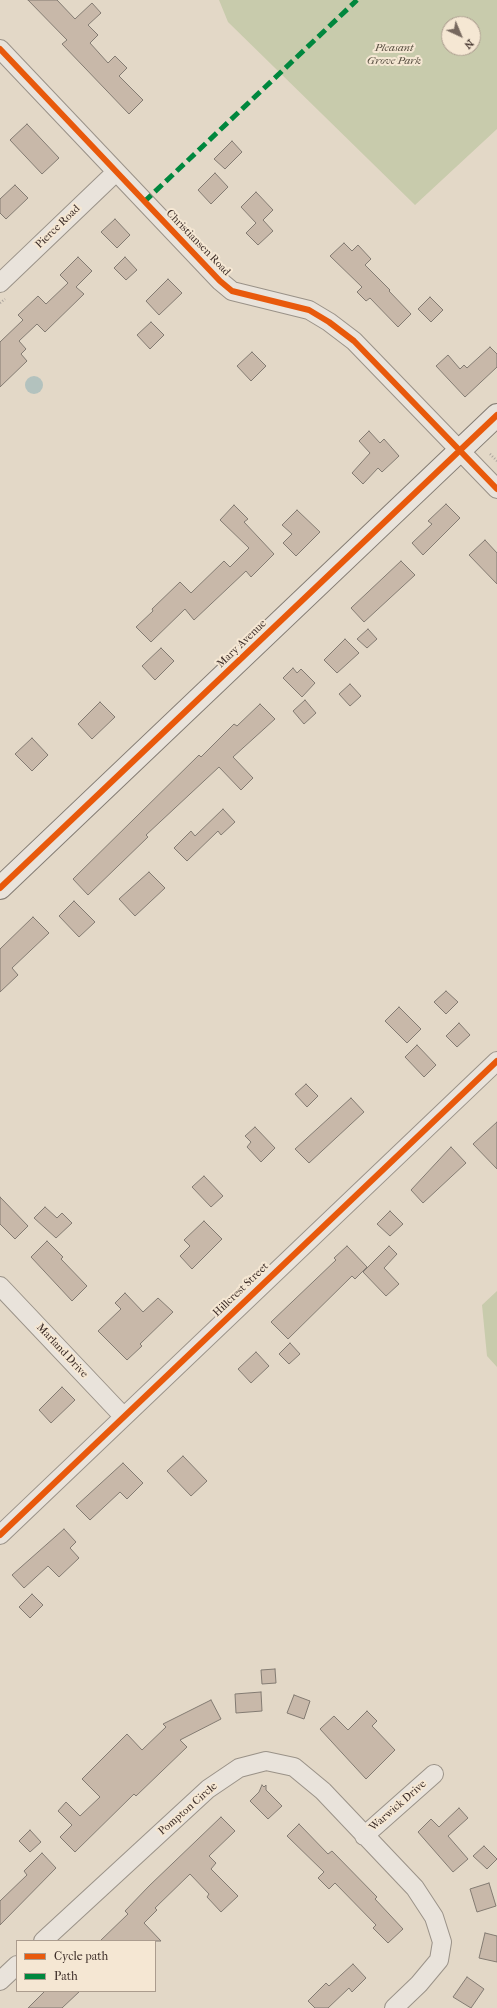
<!DOCTYPE html>
<html>
<head>
<meta charset="utf-8">
<style>
  body { margin:0 }
  #map { position:relative; width:497px; height:2008px; overflow:hidden; background:#e3d8c7; font-family:"IM FELL French Canon",serif }
  canvas { display:block }
  .legend { position:absolute; left:16px; top:1940px; width:140px; height:52px; box-sizing:border-box; background:#f5e7d3; border:1px solid #ab9c8e; margin:0; padding:5px 7px; list-style:none; font-size:12px; color:#3b2b26 }
  .legend li { display:flex; align-items:center; gap:8px; height:20px }
  .legend b { width:20px; border:1px solid #ab9c8e }
  .north { position:absolute; left:441px; top:16px; width:40px; height:40px; box-sizing:border-box; background:#f5e7d3; border:1px solid #ab9c8e; border-radius:50%; rotate:136deg; font-size:11px; font-weight:700; line-height:16px; text-align:center; color:#3b2b26 }
  .north::after { content:''; display:block; margin:auto; width:14px; height:18px; background:#76685e; clip-path:polygon(50% 0,100% 100%,50% 72%,0 100%) }
</style>
</head>
<body>
<div id="map">
<canvas width="497" height="2008"></canvas>
<ul class="legend">
<li><b style="height:5px;background:#e8590c"></b>Cycle path</li>
<li><b style="height:5px;background:#00873e"></b>Path</li>
</ul>
<div class="north">N</div>
</div>
<script>
const ctx = document.querySelector('canvas').getContext('2d');
ctx.lineJoin = 'round';
function paint(path, color) {
  ctx.fillStyle = color;
  ctx.fill(path, 'evenodd');
}
function toPath(rows) {
  const path = new Path2D();
  for (const r of rows) {
    if (r.length === 3) {
      path.moveTo(r[0] + r[2], r[1]);
      path.arc(r[0], r[1], r[2], 0, 2 * Math.PI);
      continue;
    }
    path.moveTo(r[0], r[1]);
    for (let i = 2; i < r.length; i += 2) path.lineTo(r[i], r[i + 1]);
  }
  return path;
}
function stroke(path, color, width, dash) {
  ctx.strokeStyle = color;
  ctx.lineWidth = width;
  ctx.lineCap = dash ? 'butt' : 'round';
  ctx.setLineDash(dash || []);
  ctx.stroke(path);
}
function label(font, color, halo, rows, align = 'center') {
  ctx.font = font + ' "IM FELL French Canon",serif';
  ctx.lineWidth = 4;
  ctx.setLineDash([]);
  ctx.textBaseline = 'middle';
  ctx.strokeStyle = halo;
  ctx.fillStyle = color;
  for (const [text, x, y, turn = 0] of rows) {
    ctx.save();
    ctx.translate(x, y);
    ctx.rotate((+turn || 0) * Math.PI / 180);
    ctx.textAlign = isNaN(turn) ? turn : align;
    if (halo) ctx.strokeText(text, 0, 0);
    ctx.fillText(text, 0, 0);
    ctx.restore();
  }
}
const green = toPath([
  [219,0,497,0,497,129,415,205,228,22],
  [449,24,473,24,473,48,449,48],
  [497,1291,497,1367,487,1356,482,1305]
]);
const water = toPath([
  [34,385,9]
]);
const building = toPath([
  [28,0,57,0,75,19,92,3,101,13,88,25,98,35,90,43,108,63,115,56,127,68,119,76,143,100,129,114,62,44,67,40,28,0],
  [27,124,59,158,42,174,10,140,27,124],
  [232,141,242,152,225,169,214,159,232,141],
  [215,173,228,187,211,204,198,190,215,173],
  [15,185,28,198,6,219,0,213,0,199,15,185],
  [256,192,273,210,263,220,273,231,258,245,246,233,256,223,241,207,256,192],
  [115,219,130,235,117,248,101,232,115,219],
  [344,243,352,251,358,245,371,259,365,265,390,290,389,291,411,314,398,327,370,298,366,301,357,292,362,287,330,256,344,243],
  [78,257,92,271,76,287,84,294,45,332,37,324,19,341,26,349,21,354,27,361,0,387,0,342,23,320,18,315,38,296,46,304,68,283,60,275,78,257],
  [125,257,137,270,126,280,114,268,125,257],
  [168,279,182,293,159,315,146,301,168,279],
  [430,297,443,310,431,322,418,309,430,297],
  [151,322,164,335,150,349,137,335,151,322],
  [490,347,497,354,497,367,465,397,436,366,448,355,460,369,464,365,467,368,490,347],
  [252,352,266,366,251,381,237,366,252,352],
  [369,431,380,443,384,439,399,456,382,472,378,468,363,484,352,473,370,453,359,441,369,431],
  [446,504,460,518,423,555,412,543,432,524,428,521,446,504],
  [234,505,248,519,244,522,274,554,251,577,246,571,194,620,185,609,151,642,136,627,153,611,152,609,180,582,191,593,224,561,230,567,249,548,220,520,234,505],
  [297,510,320,532,296,556,283,543,292,534,282,525,297,510],
  [485,540,497,553,497,584,469,555,485,540],
  [401,561,415,575,364,622,351,608,401,561],
  [368,629,377,639,367,648,357,639,368,629],
  [345,639,359,653,337,673,324,660,345,639],
  [161,648,174,661,155,680,142,666,161,648],
  [293,668,297,673,301,669,315,683,302,697,283,678,293,668],
  [350,684,361,696,350,706,339,694,350,684],
  [305,700,316,713,304,724,293,711,305,700],
  [100,702,115,717,92,739,78,724,100,702],
  [260,704,275,719,233,757,253,778,241,790,219,767,146,835,148,837,88,895,73,879,199,755,201,757,234,724,237,726,260,704],
  [32,738,48,755,32,771,15,754,32,738],
  [223,809,235,822,221,835,218,831,187,861,174,848,191,831,195,836,223,809],
  [149,872,165,888,135,916,119,899,149,872],
  [74,901,95,922,79,937,59,916,74,901],
  [33,917,49,933,12,968,18,975,0,992,0,949,33,917],
  [446,991,458,1002,446,1014,434,1002,446,991],
  [399,1007,421,1029,407,1043,385,1021,399,1007],
  [459,1023,470,1035,457,1047,446,1036,459,1023],
  [417,1045,436,1065,424,1077,405,1057,417,1045],
  [306,1084,318,1096,307,1107,295,1094,306,1084],
  [351,1098,364,1112,309,1163,295,1149,351,1098],
  [497,1122,497,1169,473,1144,497,1122],
  [255,1127,275,1148,261,1162,247,1147,251,1142,245,1136,255,1127],
  [451,1147,466,1163,423,1203,411,1190,451,1147],
  [204,1176,223,1196,211,1207,192,1187,204,1176],
  [0,1197,28,1226,15,1239,0,1224,0,1197],
  [45,1207,57,1218,62,1213,72,1223,56,1238,34,1218,45,1207],
  [390,1211,403,1224,390,1236,377,1224,390,1211],
  [204,1221,222,1239,192,1269,180,1256,190,1246,184,1240,204,1221],
  [47,1241,63,1257,61,1259,87,1286,72,1301,31,1257,47,1241],
  [347,1246,367,1267,355,1279,352,1276,288,1339,271,1322,336,1260,334,1258,347,1246],
  [389,1246,397,1254,384,1268,399,1284,386,1296,363,1272,389,1246],
  [125,1293,143,1312,158,1298,173,1312,140,1344,142,1346,127,1360,98,1331,121,1309,115,1303,125,1293],
  [290,1343,300,1354,289,1364,279,1354,290,1343],
  [256,1352,269,1366,251,1383,238,1369,256,1352],
  [62,1387,75,1400,51,1423,39,1410,62,1387],
  [183,1456,207,1481,191,1496,167,1471,183,1456],
  [123,1463,143,1483,127,1499,120,1492,90,1520,76,1506,123,1463],
  [64,1529,76,1542,70,1548,79,1558,59,1577,48,1566,24,1588,12,1575,64,1529],
  [32,1594,43,1605,30,1618,19,1607,32,1594],
  [275,1669,276,1683,262,1684,261,1670,275,1669],
  [261,1692,262,1711,236,1713,235,1694,261,1692],
  [294,1695,310,1701,304,1719,287,1713,294,1695],
  [211,1700,221,1719,180,1740,187,1747,136,1796,134,1794,75,1852,60,1837,72,1825,58,1811,66,1802,80,1816,100,1797,82,1779,127,1734,142,1750,166,1727,163,1724,211,1700],
  [367,1711,377,1721,372,1726,395,1750,366,1779,320,1729,334,1716,348,1730,367,1711],
  [262,1785,264,1787,266,1785,266,1790,282,1806,268,1819,250,1801,259,1792,262,1785],
  [459,1808,468,1818,448,1836,468,1859,453,1872,418,1832,431,1819,439,1827,459,1808],
  [221,1817,235,1831,209,1856,216,1863,211,1869,238,1896,221,1912,207,1897,209,1894,190,1874,155,1908,157,1910,144,1923,161,1941,100,1941,128,1914,125,1911,149,1886,221,1817],
  [299,1824,328,1854,332,1851,377,1897,375,1899,403,1929,388,1943,373,1928,376,1925,335,1883,329,1889,318,1878,324,1872,287,1836,299,1824],
  [30,1830,41,1842,30,1852,19,1841,30,1830],
  [484,1846,497,1859,487,1869,473,1856,484,1846],
  [42,1853,56,1868,0,1925,0,1901,27,1875,24,1871,42,1853],
  [489,1883,496,1906,477,1912,470,1889,489,1883],
  [485,1933,497,1936,497,1962,479,1958,485,1933],
  [353,1964,366,1978,352,1992,349,1988,328,2008,315,2008,308,2001,326,1983,329,1986,353,1964],
  [467,1977,484,1989,471,2008,453,1997,467,1977],
  [45,1991,80,1991,62,2008,28,2008,45,1991]
]);
const path = toPath([
  [0,303,5,299],
  [490,454,497,461]
]);
const street = toPath([
  [0,49,220,281,232,291,309,310,329,322,354,341,497,489],
  [0,283,116,172],
  [0,1286,123,1416],
  [0,1535,497,1061],
  [364,1836,434,1774],
  [43,1941,208,1789,239,1768,266,1761,294,1767,323,1791,415,1888,434,1917,442,1942,439,1960,419,1984,394,2008],
  [0,1981,17,1965]
]);
const secondary = toPath([
  [0,888,497,415]
]);
const quiet = toPath([
  [144,202,357,0]
]);
const cycleway = toPath([
  [0,49,220,281,232,291,309,310,329,322,354,341,497,489],
  [0,888,497,415],
  [0,1535,497,1061]
]);
const parkNames = [
  ["Pleasant",394,48],
  ["Grove Park",394,61]
];
const streetNames = [
  ["Pierce Road",58,227,-44],
  ["Christiansen Road",198,243,46],
  ["Mary Avenue",242,644,-44],
  ["Hillcrest Street",241,1290,-44],
  ["Marland Drive",62,1351,47],
  ["Warwick Drive",398,1806,-41],
  ["Pompton Circle",188,1809,-41]
];
paint(green, '#c8cbac');
paint(water, '#b3c2be');
paint(building, '#c8b8a9');
stroke(building, '#837b72', 1);
stroke(street, '#9a9288', 20);
stroke(secondary, '#837b72', 24);
stroke(path, '#aca59e', 2.5, [1, 2]);
stroke(street, '#e9e3db', 18);
stroke(secondary, '#e9e3db', 22);
stroke(quiet, '#00873e', 5, [10, 5]);
stroke(cycleway, '#e8590c', 6);
label('italic 11px', '#595042', '#f5e7d3', parkNames);
label('11px', '#3b2b26', '#f5e7d3', streetNames);
</script>
</body>
</html>
